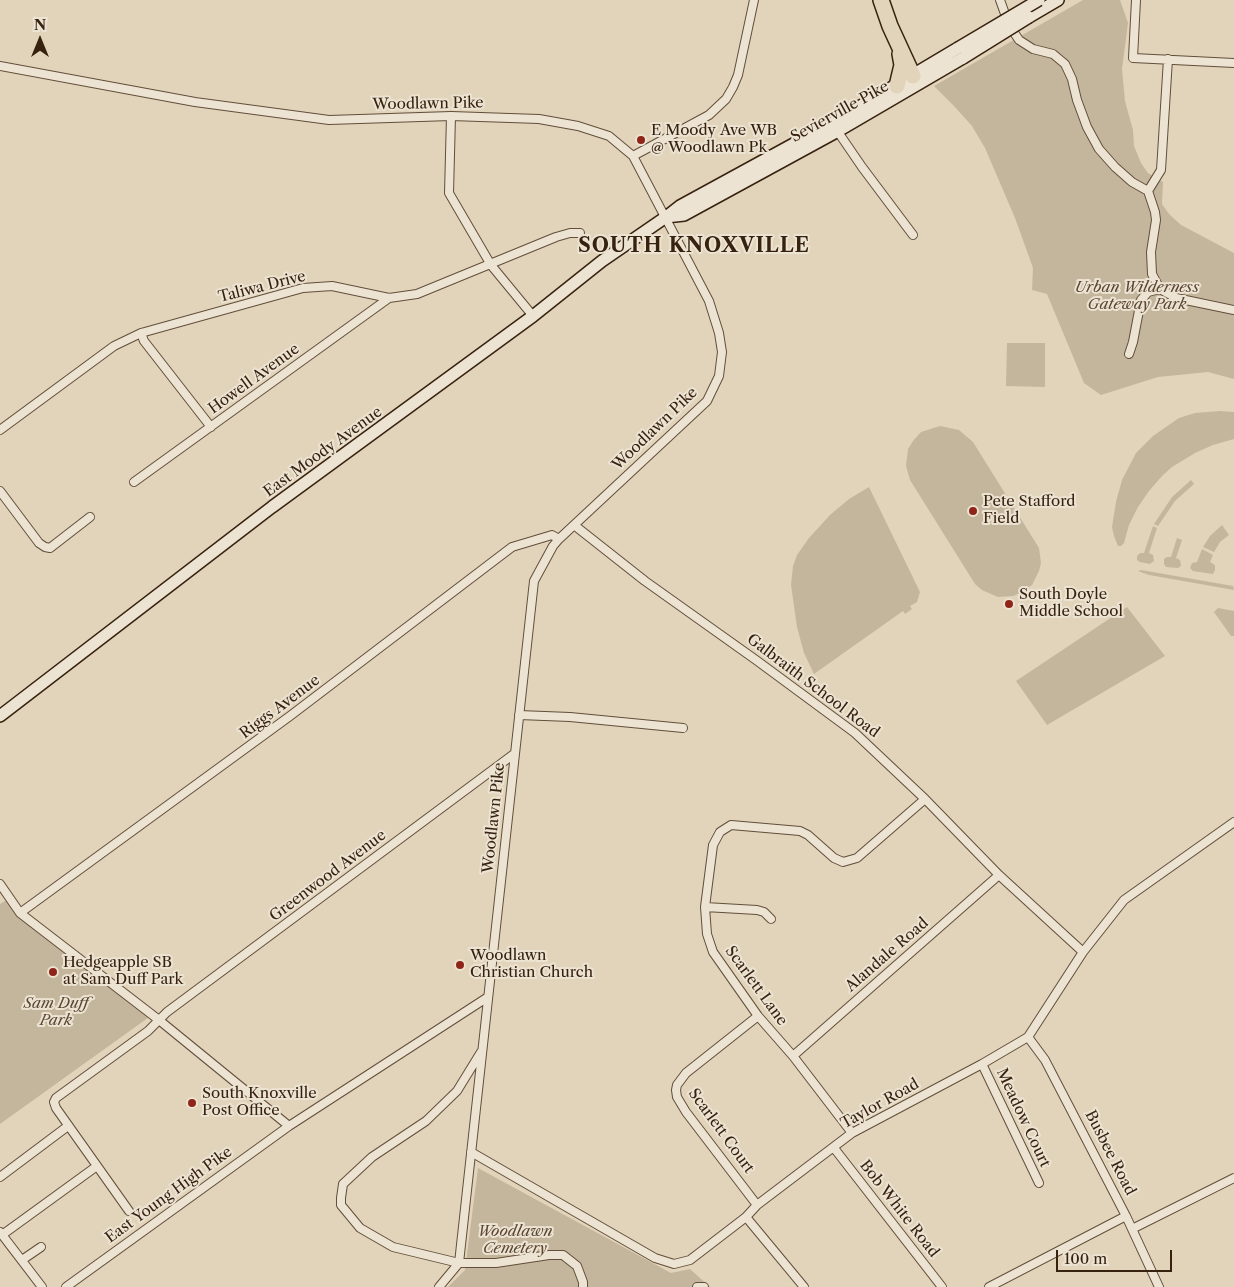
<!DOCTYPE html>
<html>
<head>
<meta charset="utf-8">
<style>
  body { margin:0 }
  #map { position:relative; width:1234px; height:1287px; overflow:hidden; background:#e1d4ba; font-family:"Libre Caslon Text",serif }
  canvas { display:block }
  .north { position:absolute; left:15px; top:15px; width:50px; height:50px; -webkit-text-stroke:4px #ece3d2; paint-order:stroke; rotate:0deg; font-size:14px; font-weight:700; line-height:20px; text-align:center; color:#37210f }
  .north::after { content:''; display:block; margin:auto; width:18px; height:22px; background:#37210f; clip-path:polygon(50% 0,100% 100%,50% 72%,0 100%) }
  .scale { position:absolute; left:1056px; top:1250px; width:116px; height:22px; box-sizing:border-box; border:2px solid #37210f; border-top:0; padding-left:6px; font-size:15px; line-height:18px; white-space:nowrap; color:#37210f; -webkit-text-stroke:4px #ece3d2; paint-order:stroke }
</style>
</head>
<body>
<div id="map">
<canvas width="1234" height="1287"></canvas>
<div class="north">N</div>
<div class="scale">100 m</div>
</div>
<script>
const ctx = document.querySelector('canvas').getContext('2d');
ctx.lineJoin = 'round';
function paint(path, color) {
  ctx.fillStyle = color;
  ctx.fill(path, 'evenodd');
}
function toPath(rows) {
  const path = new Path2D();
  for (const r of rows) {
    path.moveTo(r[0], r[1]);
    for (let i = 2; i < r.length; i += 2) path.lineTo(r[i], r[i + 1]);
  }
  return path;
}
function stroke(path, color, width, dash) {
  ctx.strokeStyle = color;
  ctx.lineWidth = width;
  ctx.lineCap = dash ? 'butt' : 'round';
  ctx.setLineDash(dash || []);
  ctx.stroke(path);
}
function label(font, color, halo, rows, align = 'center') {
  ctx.font = font + ' "Libre Caslon Text",serif';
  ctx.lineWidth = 4;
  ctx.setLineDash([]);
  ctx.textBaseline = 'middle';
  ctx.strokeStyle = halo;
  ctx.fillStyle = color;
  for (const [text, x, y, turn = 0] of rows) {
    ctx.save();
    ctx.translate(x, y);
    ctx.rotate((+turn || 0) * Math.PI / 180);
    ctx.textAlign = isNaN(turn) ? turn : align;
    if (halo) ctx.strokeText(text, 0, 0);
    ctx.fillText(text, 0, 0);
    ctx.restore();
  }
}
const green = toPath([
  [1083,0,1120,0,1128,23,1122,69,1125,101,1133,130,1134,146,1141,163,1148,173,1163,182,1162,204,1169,214,1181,225,1234,253,1234,379,1208,372,1158,377,1101,395,1084,383,1047,294,1032,290,1033,268,1015,218,985,148,972,126,954,106,934,86],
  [1007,343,1045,343,1045,387,1006,386],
  [1220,411,1234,412,1234,439,1213,445,1195,453,1172,467,1162,476,1149,491,1138,507,1129,525,1124,543,1121,546,1118,546,1114,536,1112,527,1116,502,1122,480,1136,453,1153,436,1179,418,1195,413],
  [940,426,959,430,973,442,1039,548,1041,563,1039,571,1032,585,1020,593,1013,596,998,597,982,590,975,584,910,480,906,466,908,449,913,441,921,432],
  [1191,480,1194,484,1175,501,1158,526,1154,524,1172,497],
  [869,487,920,592,917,602,910,606,912,609,905,614,903,611,814,674,804,653,797,627,791,585,793,566,797,555,809,538,830,515,849,499],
  [1222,525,1229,535,1220,542,1214,552,1203,547,1210,536],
  [1153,526,1157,528,1149,553,1153,555,1154,561,1150,564,1140,562,1137,560,1137,556,1140,553,1144,553],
  [1177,538,1182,540,1176,558,1180,560,1181,566,1178,568,1166,567,1164,564,1164,559,1167,557,1171,557],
  [1202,549,1213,555,1210,562,1215,565,1215,570,1213,574,1193,571,1190,568,1192,563,1197,562],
  [1141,570,1233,586,1234,590,1149,575,1138,571],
  [1127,607,1165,656,1047,725,1016,681],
  [1218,608,1234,611,1234,636,1231,636,1214,612],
  [10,898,20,913,152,1015,0,1124,0,904],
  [478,1168,671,1273,690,1269,710,1287,448,1287,465,1270]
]);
const minor = toPath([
  [1000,0,1009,25,1019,40,1033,49,1053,54,1065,64,1072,79,1077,100,1087,127,1099,149,1115,167,1132,182,1148,191,1155,212,1156,220,1151,252,1152,274,1160,289,1176,298,1234,310],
  [1136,0,1133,58,1234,63],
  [0,66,195,102,329,120,451,116,539,119,578,126,609,136,633,156,709,301,719,333,722,352,719,376,707,401,559,539,553,546,534,581,459,1263,439,1287],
  [451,116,449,193,491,265,533,316],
  [836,129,862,167,913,235],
  [633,156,709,115,726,99,733,87,738,75,754,0],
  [1148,191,1161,170,1168,59],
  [141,333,144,341,211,427],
  [1129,354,1133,342,1141,300,1148,292,1160,289],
  [0,430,114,346,141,333,303,288,332,286,389,298,417,294,556,237,570,233,580,233],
  [134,482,389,298],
  [0,491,39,543,45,547,50,548,90,517],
  [574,525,645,581,756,660,855,733,925,799,999,875,1083,952],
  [519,715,570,717,683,728],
  [0,884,20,913,159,1020,289,1126],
  [705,907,757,910,764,912,771,919],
  [20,913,290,716,512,547,552,535,559,539],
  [1028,1037,1045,1060,1126,1216,1159,1287],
  [481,1052,457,1091,426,1121,372,1157,343,1184,341,1198,341,1205,360,1228,393,1247,459,1263,496,1263,549,1255,563,1255,577,1266,583,1282,583,1287],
  [793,1056,999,875],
  [982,1064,1039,1183],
  [852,1133,793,1056,758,1016,713,952,707,934,705,907,713,845,720,832,731,825,800,831,808,835,834,858,843,862,857,858,925,799],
  [834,1148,942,1287],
  [471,1152,655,1258,674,1264,690,1260,746,1217,757,1205,852,1133,982,1064,1028,1037,1083,952,1124,900,1234,822],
  [0,1177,68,1126],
  [757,1205,686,1112,677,1097,676,1090,677,1085,686,1073,758,1016],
  [129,1211,56,1108,54,1102,56,1098,148,1031,167,1012,514,754],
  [746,1217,804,1287],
  [1132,1229,1234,1178],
  [0,1232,42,1287],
  [2,1235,97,1166],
  [22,1260,41,1247],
  [66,1287,289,1126,488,997],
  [697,1287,704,1287],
  [989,1287,1126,1216]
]);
const secondary = toPath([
  [1029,17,1058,0],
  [666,217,684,215,838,131,963,58],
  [0,716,272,507,533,316,602,261,666,217,680,206,832,123,958,48]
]);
const motorway = toPath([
  [881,0,890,26,913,76],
  [897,86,902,65,900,54]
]);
const secondaryBridge = toPath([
  [958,48,1039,0],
  [963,58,1029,17]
]);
const markers = [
  [641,140,5,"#8f2418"],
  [973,511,5,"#8f2418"],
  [1009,604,5,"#8f2418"],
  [460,965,5,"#8f2418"],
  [53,972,5,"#8f2418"],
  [192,1103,5,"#8f2418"]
];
const streetNames = [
  ["Woodlawn Pike",428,104,-1],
  ["Sevierville Pike",840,112,-29],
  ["Taliwa Drive",262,287,-14],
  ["Howell Avenue",254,379,-36],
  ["Woodlawn Pike",655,429,-44],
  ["East Moody Avenue",323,452,-36],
  ["Galbraith School Road",813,686,37],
  ["Riggs Avenue",280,707,-37],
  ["Woodlawn Pike",494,818,-84],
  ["Greenwood Avenue",328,876,-37],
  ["Alandale Road",887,955,-41],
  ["Scarlett Lane",756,986,54],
  ["Taylor Road",880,1104,-29],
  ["Meadow Court",1023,1118,65],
  ["Scarlett Court",721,1131,54],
  ["Busbee Road",1110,1153,63],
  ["East Young High Pike",169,1195,-36],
  ["Bob White Road",899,1209,52]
];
const poiNames = [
  ["E Moody Ave WB",651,131],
  ["@ Woodlawn Pk",651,148],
  ["Pete Stafford",983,502],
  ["Field",983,519],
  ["South Doyle",1019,595],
  ["Middle School",1019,612],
  ["Woodlawn",470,956],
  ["Christian Church",470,973],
  ["Hedgeapple SB",63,963],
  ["at Sam Duff Park",63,980],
  ["South Knoxville",202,1094],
  ["Post Office",202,1111]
];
const parkNames = [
  ["Urban Wilderness",1137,288],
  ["Gateway Park",1137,305],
  ["Sam Duff",56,1004],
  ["Park",56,1021],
  ["Woodlawn",515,1232],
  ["Cemetery",515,1249]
];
const districtNames = [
  ["SOUTH KNOXVILLE",694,246]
];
paint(green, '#c4b69d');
stroke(minor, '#624e3a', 10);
stroke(secondary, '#37210f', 14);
stroke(motorway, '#37210f', 18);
stroke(minor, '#ece3d2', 8);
stroke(secondary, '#ece3d2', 11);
stroke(motorway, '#e1d4ba', 15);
stroke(secondaryBridge, '#37210f', 14, []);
stroke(secondaryBridge, '#ece3d2', 11);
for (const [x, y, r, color] of markers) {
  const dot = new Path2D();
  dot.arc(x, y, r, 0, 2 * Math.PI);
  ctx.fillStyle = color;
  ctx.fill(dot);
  stroke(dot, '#ece3d2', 2);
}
label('15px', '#37210f', '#ece3d2', streetNames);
label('15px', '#37210f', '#ece3d2', poiNames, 'left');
label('italic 15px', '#5a4632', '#ece3d2', parkNames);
ctx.letterSpacing = '1px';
label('bold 20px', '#37210f', '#ece3d2', districtNames);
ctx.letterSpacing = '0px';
</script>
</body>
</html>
